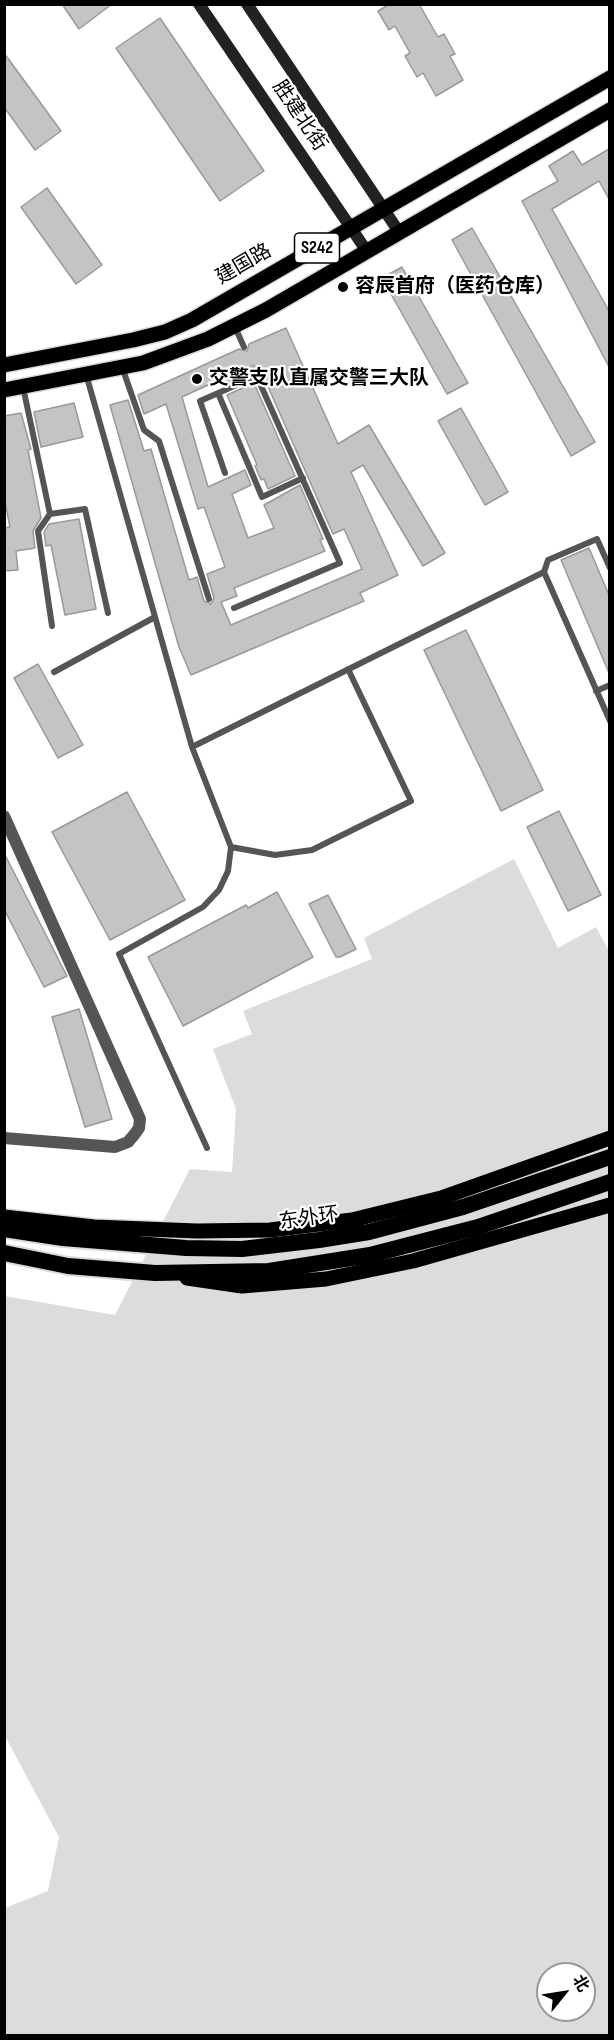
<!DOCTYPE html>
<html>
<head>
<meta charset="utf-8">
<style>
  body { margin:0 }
  #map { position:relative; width:614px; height:2040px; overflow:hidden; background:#fff; font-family:"Sofia Sans Condensed","Noto Sans SC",sans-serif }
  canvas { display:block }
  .frame { position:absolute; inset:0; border:6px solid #000; pointer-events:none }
  .north { position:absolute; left:536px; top:1962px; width:60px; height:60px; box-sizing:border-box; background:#fff; border:2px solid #999; border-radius:50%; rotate:60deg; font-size:16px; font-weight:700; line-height:24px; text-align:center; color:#000 }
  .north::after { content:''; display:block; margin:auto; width:21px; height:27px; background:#000; clip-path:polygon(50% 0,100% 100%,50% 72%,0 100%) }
</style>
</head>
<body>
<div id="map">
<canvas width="614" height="2040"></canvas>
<div class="frame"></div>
<div class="north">北</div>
</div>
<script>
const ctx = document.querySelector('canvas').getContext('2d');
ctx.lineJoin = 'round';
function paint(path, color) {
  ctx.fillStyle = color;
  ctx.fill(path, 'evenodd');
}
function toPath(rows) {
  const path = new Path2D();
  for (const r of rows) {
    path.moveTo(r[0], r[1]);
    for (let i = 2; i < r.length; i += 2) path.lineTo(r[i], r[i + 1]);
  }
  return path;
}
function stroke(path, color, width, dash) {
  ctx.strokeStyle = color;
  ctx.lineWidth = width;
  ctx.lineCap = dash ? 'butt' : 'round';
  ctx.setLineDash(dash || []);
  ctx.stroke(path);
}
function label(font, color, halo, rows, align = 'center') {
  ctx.font = font + ' "Sofia Sans Condensed","Noto Sans SC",sans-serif';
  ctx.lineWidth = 4.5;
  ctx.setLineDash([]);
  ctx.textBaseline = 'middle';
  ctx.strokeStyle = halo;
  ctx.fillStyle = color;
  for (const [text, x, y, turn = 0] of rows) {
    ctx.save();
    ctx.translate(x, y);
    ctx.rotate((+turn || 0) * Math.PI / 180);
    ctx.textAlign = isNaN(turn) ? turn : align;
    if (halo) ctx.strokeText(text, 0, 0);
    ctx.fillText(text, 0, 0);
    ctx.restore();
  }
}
const green = toPath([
  [514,859,558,948,596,927,610,953,609,2035,5,2035,5,1908,48,1891,59,1837,5,1736,4,1296,115,1315,190,1169,232,1172,236,1109,213,1049,252,1034,243,1011,372,959,364,938],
  [548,1974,584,1974,584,2010,548,2010]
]);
const building = toPath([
  [62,4,112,4,79,29,62,4],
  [390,4,419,4,438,37,444,34,455,54,450,56,463,80,436,96,423,73,417,77,405,56,410,53,395,26,389,30,378,11,390,4],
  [160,18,264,171,220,201,116,48,160,18],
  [4,53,61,131,35,150,4,107,4,53],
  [609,149,609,199,599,181,552,209,609,311,609,367,522,201,558,181,549,166,573,151,582,165,609,149],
  [47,188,102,265,76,284,21,207,47,188],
  [472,228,595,442,571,456,452,240,472,228],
  [402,267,468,383,447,394,382,278,402,267],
  [286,328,338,444,369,425,445,553,423,566,363,465,351,472,398,575,360,593,364,601,191,675,179,647,110,405,128,400,144,451,151,449,189,580,197,577,204,601,211,604,214,598,207,574,225,567,204,507,198,509,166,404,144,414,138,395,239,349,247,351,249,344,286,328],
  [251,366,258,366,262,373,333,534,344,529,362,569,231,625,221,602,237,596,234,588,325,551,320,540,323,539,300,485,264,505,274,528,248,538,232,494,251,485,245,470,208,487,182,397,221,379,223,385,250,373,251,366],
  [254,383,295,476,268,489,264,479,261,480,255,466,257,465,227,395,254,383],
  [74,403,83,437,41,447,34,412,74,403],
  [461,408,508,492,485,505,438,421,461,408],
  [21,413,31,449,28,450,41,518,33,531,35,548,16,551,18,570,4,571,4,528,10,527,4,498,4,416,21,413],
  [79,519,96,609,65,615,51,545,46,546,44,532,49,524,79,519],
  [589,548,609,595,609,673,561,560,589,548],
  [466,630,543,790,501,811,424,650,466,630],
  [38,664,83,745,58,758,14,678,38,664],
  [127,792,185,900,110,940,52,832,127,792],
  [559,811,601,895,568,911,527,827,559,811],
  [4,853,67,976,44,987,4,909,4,853],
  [277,892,313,957,183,1026,148,957,246,905,248,908,277,892],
  [328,895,356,949,340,957,336,957,309,904,328,895],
  [79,1009,112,1119,85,1127,52,1017,79,1009]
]);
const service = toPath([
  [235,327,244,347],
  [122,367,144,430,159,441,209,599],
  [86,374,192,747,231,847,275,855,312,850,411,801,348,669],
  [23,387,50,514,38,531,52,626],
  [218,393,262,497,303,478],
  [225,473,200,401,257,376],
  [50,514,85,509,108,613],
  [544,572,548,560,597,539,610,568],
  [234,608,340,563,254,370],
  [54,672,155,617],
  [596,691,610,685],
  [192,747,544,572,610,721],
  [207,1148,119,954,203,907,219,890,228,871,231,847]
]);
const minor = toPath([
  [4,816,140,1119,139,1128,134,1135,128,1142,115,1147,4,1138]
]);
const secondary = toPath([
  [199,4,366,250],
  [247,4,399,232]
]);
const primary = toPath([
  [4,365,133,340,165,332,192,320,610,78],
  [4,390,143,363,208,339,266,310,610,110],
  [4,1217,94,1227,197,1231,270,1230,352,1220,441,1198,610,1138],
  [187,1278,242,1286,326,1279,413,1261,610,1205]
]);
const trunk = toPath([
  [4,1229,63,1238,186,1248,242,1249,319,1240,369,1232,463,1207,610,1157],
  [4,1253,68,1266,155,1273,269,1271,370,1255,478,1227,610,1182]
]);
const markers = [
  [343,287,6,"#000"],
  [197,379,6,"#000"]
];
const shields = [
  [317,248,45]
];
const shieldNames = [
  ["S242",317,248]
];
const streetNames = [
  ["胜建北街",299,116,56],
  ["建国路",244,265,-30],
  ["东外环",309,1219,-8]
];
const poiNames = [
  ["容辰首府（医药仓库）",355,287],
  ["交警支队直属交警三大队",209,379]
];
paint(green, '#dcdcdc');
paint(building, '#c4c4c4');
stroke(building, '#999', 1.5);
stroke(primary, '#dbdbdb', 18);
stroke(trunk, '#dbdbdb', 20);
stroke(service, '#555', 6);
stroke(minor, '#555', 12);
stroke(secondary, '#222', 12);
stroke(primary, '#000', 15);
stroke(trunk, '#000', 16);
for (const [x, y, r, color] of markers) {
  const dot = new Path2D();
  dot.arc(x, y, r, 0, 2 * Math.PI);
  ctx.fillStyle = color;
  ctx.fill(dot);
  stroke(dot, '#fff', 2);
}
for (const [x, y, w] of shields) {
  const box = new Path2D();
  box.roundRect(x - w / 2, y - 15, w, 30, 4.5);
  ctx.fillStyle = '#fff';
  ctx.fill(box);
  stroke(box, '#000', 1.5);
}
label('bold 18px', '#000', null, shieldNames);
label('20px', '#000', '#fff', streetNames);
label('bold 20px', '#000', '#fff', poiNames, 'left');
</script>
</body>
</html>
